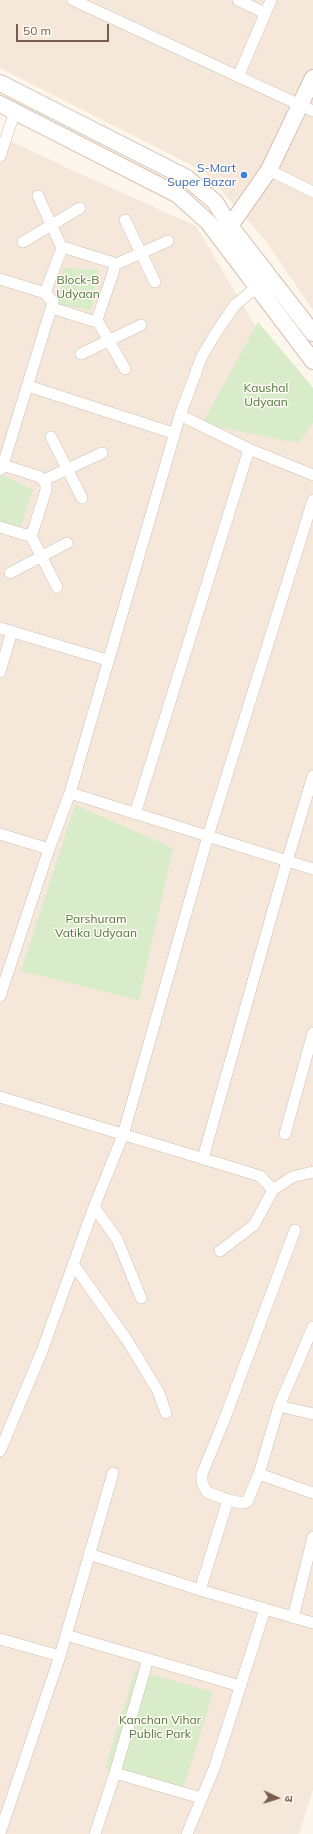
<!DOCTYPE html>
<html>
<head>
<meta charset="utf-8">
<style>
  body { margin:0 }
  #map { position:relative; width:313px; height:1834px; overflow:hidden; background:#fdf6ec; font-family:Mulish,"Noto Sans Devanagari",sans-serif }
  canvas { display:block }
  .north { position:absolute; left:257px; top:1778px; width:40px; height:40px; -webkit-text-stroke:3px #fffaf3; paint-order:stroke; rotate:94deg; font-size:11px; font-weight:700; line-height:16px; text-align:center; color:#7a5c4d }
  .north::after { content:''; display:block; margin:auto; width:14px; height:18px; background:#7a5c4d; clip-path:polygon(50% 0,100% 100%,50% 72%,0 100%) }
  .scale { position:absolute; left:16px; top:24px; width:93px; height:18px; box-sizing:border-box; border:2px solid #7a5c4d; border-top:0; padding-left:5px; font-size:12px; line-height:14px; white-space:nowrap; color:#7a5c4d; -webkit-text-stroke:3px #fffaf3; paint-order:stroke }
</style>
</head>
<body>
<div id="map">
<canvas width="313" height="1834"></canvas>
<div class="north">उ</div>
<div class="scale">50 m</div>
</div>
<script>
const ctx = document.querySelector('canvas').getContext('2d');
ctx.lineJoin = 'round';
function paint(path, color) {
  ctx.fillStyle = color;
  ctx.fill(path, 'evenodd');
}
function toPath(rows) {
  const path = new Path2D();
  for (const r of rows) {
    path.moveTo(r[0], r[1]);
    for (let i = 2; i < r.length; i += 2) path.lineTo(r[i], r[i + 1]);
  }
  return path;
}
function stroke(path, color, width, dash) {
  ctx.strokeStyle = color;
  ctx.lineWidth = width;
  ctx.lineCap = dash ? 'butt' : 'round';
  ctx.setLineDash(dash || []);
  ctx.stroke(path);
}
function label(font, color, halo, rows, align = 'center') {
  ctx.font = font + ' Mulish,sans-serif';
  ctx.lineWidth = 3;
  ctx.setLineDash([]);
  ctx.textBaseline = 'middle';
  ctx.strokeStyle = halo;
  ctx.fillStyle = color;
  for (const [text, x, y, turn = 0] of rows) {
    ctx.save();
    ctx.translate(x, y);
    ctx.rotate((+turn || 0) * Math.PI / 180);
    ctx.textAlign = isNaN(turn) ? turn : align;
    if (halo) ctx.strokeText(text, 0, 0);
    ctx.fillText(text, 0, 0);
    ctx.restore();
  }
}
const residential = toPath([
  [0,0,313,0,313,310,265,240,205,172,0,68],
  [0,136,63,166,196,226,297,396,313,406,313,1790,299,1834,0,1834]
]);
const green = toPath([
  [63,268,99,270,91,310,58,305],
  [258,322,313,388,313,423,299,443,202,424],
  [0,474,33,490,17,539,0,532],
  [75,805,173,848,139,1000,21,971],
  [135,1670,213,1692,183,1790,105,1769]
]);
const street = toPath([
  [73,0,313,111],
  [238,0,265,13],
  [238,77,271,0],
  [0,156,15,111],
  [269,170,313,192],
  [38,196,62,248],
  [125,220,155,282],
  [23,242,80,208],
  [114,265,168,241],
  [0,279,45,293,53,302,3,465,0,470],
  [45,293,62,248,66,248,111,262,114,265,114,270,97,320,93,321,52,308],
  [97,320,125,369],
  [81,354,141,325],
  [28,386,173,433],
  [180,415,249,449,313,475],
  [51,437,82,498],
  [44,480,102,453],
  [0,527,26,535,30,534,33,531,46,490,46,484,40,477,3,465],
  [30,534,57,587],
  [10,573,67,543],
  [0,628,107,660],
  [0,672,12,631],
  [70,793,313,869],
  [135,814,249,449],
  [0,834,49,849],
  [0,996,49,849,70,793,180,415,202,356,219,328,235,305,258,286],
  [0,1097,260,1176,273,1190,292,1177,313,1172],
  [285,1134,313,1033],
  [203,1158,287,861,313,776],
  [94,1207,117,1239,141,1298],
  [295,1230,223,1423,202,1474,202,1483,207,1492,228,1500,242,1503,247,1502,259,1474,279,1406,313,1327],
  [220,1251,254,1225,273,1190],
  [73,1264,127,1340,158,1391,166,1413],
  [279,1406,313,1414],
  [0,1451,42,1351,94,1207,123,1135,208,836,313,500],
  [259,1474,313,1493],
  [89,1554,200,1590,313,1623],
  [200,1590,228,1500],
  [293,1618,313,1537],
  [66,1635,240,1686],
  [0,1639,60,1656],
  [115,1773,201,1798],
  [0,1833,60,1656,113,1473],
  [95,1834,115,1773,148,1659],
  [187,1834,215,1766,265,1609]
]);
const secondary = toPath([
  [0,83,187,178,215,202,230,226,313,333],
  [0,104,178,195,208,222,313,361],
  [230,226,269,170,313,78]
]);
const markers = [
  [244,175,4,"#3f7fe0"]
];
const shopNames = [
  ["S-Mart",236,168],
  ["Super Bazar",236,182]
];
const parkNames = [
  ["Block-B",78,280],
  ["Udyaan",78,294],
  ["Kaushal",266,388],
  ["Udyaan",266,402],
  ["Parshuram",96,919],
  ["Vatika Udyaan",96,933],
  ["Kanchan Vihar",160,1720],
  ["Public Park",160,1734]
];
paint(residential, '#f5e8da');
paint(green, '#d8ecc9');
stroke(street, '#d1beb0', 12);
stroke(secondary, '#d6c0b0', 18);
stroke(street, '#fff', 11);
stroke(secondary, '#fff', 16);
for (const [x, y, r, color] of markers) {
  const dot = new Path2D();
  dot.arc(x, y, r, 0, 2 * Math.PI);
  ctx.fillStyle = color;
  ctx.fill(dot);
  stroke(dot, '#fffaf3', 1.5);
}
label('12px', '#366cbe', '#fffaf3', shopNames, 'right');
label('12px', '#537a41', '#fffaf3', parkNames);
</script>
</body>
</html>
